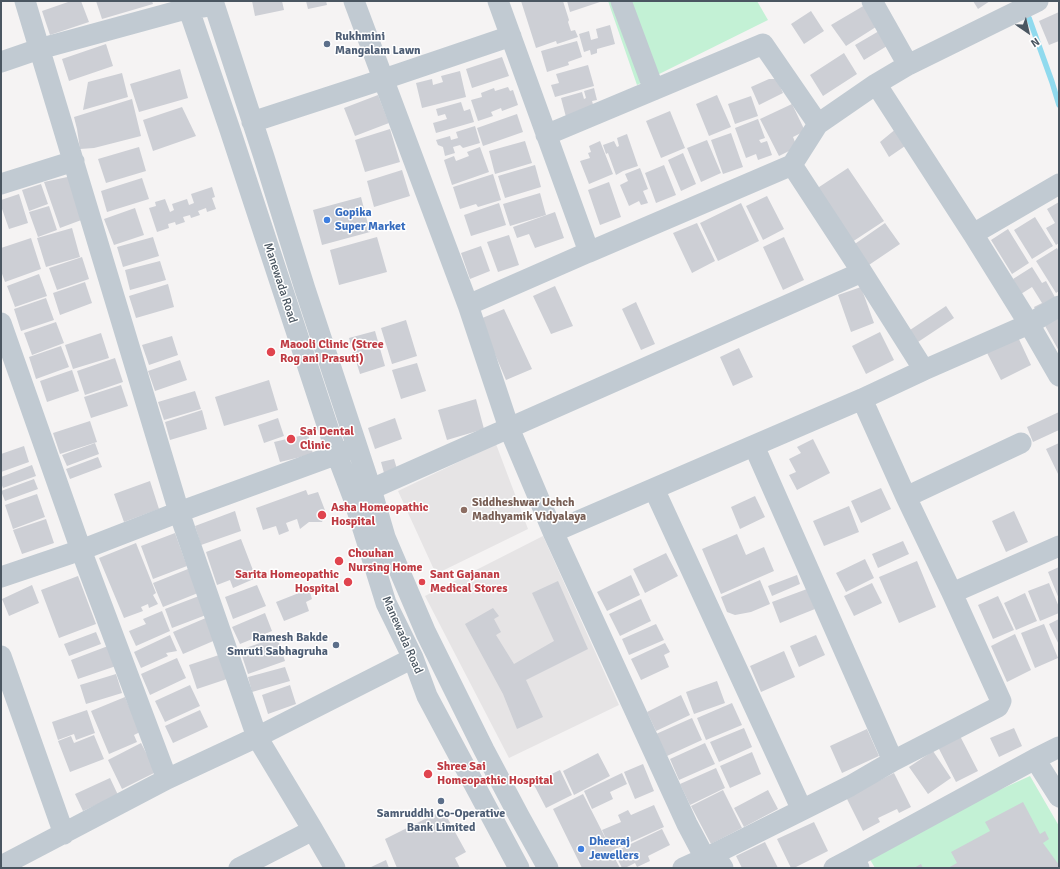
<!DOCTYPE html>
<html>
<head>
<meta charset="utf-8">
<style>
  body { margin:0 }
  #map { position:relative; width:1060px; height:869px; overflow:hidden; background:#f5f3f3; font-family:Signika,sans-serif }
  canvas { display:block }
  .frame { position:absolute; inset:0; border:2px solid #4a5661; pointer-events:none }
  .north { position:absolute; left:1008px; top:12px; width:40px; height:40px; -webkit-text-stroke:3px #fff; paint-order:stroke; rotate:146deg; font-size:11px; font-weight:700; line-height:16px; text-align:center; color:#4a5661 }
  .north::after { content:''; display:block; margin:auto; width:14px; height:18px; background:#4a5661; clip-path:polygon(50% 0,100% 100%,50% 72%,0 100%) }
</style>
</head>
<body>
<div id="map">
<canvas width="1060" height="869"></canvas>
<div class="frame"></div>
<div class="north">N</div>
</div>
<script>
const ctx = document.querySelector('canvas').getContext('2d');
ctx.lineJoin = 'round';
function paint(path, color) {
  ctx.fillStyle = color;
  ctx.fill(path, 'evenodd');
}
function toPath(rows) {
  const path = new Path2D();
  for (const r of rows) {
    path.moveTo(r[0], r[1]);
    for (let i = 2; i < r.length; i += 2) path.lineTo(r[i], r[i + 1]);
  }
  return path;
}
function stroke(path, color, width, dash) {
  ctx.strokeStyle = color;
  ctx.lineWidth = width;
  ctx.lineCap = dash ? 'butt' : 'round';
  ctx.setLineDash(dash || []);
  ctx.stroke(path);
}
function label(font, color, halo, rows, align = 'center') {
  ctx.font = font + ' Signika,sans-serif';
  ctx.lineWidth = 3;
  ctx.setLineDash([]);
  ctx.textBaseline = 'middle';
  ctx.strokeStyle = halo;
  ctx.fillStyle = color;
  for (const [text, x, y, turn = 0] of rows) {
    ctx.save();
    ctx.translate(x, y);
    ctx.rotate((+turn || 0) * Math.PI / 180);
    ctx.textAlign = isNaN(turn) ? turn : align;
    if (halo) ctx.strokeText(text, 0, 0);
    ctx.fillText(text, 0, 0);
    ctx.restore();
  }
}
const education = toPath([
  [496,444,528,529,436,574,398,491],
  [543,536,619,705,509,758,425,596]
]);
const green = toPath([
  [608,1,757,1,768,20,637,85],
  [1030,776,1059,826,1059,868,875,868,865,851]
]);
const stream = toPath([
  [1029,18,1052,82,1059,105]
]);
const building = toPath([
  [71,1,81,1,89,22,50,35,42,11],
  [96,1,152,1,153,4,102,19],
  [252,1,282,1,284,10,255,16],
  [306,1,326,1,327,5,308,9],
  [521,1,563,1,569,20,568,22,571,31,575,30,578,37,557,44,556,41,536,48],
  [567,1,603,1,570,12],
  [973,1,990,1,978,9],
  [865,5,879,25,846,46,831,25],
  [811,11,824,31,804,44,791,24],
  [1059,12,1059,41,1049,45,1039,21],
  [610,25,615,44,597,49,597,53,591,55,590,50,584,52,579,34,589,31,591,40,598,38,596,29],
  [879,31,887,46,864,60,855,45],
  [577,41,582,57,568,62,569,65,547,72,541,51],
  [106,44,113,66,69,81,62,59],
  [844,53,857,74,823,96,810,75],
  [502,57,509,76,472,88,466,69],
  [588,65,594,86,555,97,551,85,559,83,556,74],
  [180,69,188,98,139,112,130,84],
  [460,71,466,97,422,108,416,83,432,79,433,85,443,82,441,76],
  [122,73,128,97,83,110,88,82],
  [769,79,777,79,783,93,759,105,751,87],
  [508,87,510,91,513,90,518,105,502,111,501,108,491,112,493,116,478,121,471,100,482,97,481,93,494,88,495,91],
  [594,88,597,100,592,101,594,108,566,117,561,98,582,92,584,99,586,98,584,91],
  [378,95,389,123,355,136,344,108],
  [717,95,731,127,709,136,696,104],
  [751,96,758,116,735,124,728,104],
  [132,99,141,136,94,148,80,149,77,129,74,117],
  [461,102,464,111,470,109,474,122,436,133,433,123,447,119,445,114,438,116,436,109],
  [792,104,805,131,793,137,797,147,779,156,760,119],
  [182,107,196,136,153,151,143,120],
  [670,111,685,148,661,158,646,121],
  [517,114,523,132,483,146,477,128],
  [758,119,765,138,759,140,761,143,767,141,772,155,758,160,756,154,746,158,735,128],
  [475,126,480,143,463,148,460,145,453,147,455,153,445,156,443,147,438,145,436,140,450,136,451,140,458,138,456,132],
  [897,128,908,144,889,157,880,142],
  [390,129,400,162,365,172,355,140],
  [731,133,743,167,723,174,711,140],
  [627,134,638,166,623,171,616,175,608,153,606,154,603,145,614,141,617,147,619,146,617,138],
  [707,140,721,173,701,182,687,148],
  [525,141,532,163,495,174,489,151],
  [600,141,613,174,589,184,580,161,590,158,588,153,591,152,589,146],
  [139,147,146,171,106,183,98,159],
  [480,147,489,172,452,185,444,160,454,156,456,161,469,156,467,152],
  [683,153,696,184,681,191,668,160],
  [535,165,541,187,505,198,498,176],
  [664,165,676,195,656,203,645,173],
  [640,168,648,189,643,191,648,203,641,205,639,201,629,206,620,185,628,181,625,174],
  [848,168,884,221,849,244,813,191],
  [402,170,410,196,374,207,367,181],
  [493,174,501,200,478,207,476,204,460,209,453,187],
  [72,176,84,219,60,228,44,182],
  [142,178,149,199,107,212,101,191],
  [609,182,621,217,600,225,588,190],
  [41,184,48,204,29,211,22,190],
  [212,187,215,197,212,198,216,209,207,212,206,208,198,211,200,215,191,218,190,215,183,217,185,222,176,225,175,222,168,224,169,228,157,232,149,208,156,206,155,202,165,199,170,212,174,210,172,204,187,199,189,205,194,203,191,194],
  [540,193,546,215,510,226,503,204],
  [19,194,28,223,9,229,1,206,1,200],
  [767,196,784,229,763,240,746,206],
  [361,197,370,232,322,245,313,210],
  [1059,202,1059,243,1056,245,1046,228,1055,223,1047,209],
  [499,203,506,225,471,236,464,215],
  [741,203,759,241,718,261,700,223],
  [49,206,57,230,38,237,29,212],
  [135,208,144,235,114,245,104,219],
  [555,212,564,238,535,248,529,234,517,238,513,227],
  [1035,217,1053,246,1032,259,1014,230],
  [697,223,715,261,692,273,673,233],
  [885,223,900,244,863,269,849,248],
  [72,228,80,257,46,267,37,238],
  [1008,229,1029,263,1012,274,991,240],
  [509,235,519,265,498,272,487,242],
  [153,237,159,256,123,267,117,247],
  [377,237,387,272,339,285,330,250],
  [784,237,804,280,783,290,763,247],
  [31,238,41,269,5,282,1,271,1,248],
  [481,246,490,271,470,279,461,253],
  [1057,248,1059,252,1059,291,1056,293,1036,261],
  [82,257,89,279,57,290,49,268],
  [160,261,166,280,130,290,125,270],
  [1032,267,1042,283,1046,281,1056,299,1036,311,1034,307,1042,303,1032,287,1021,294,1013,279],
  [39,274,47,296,15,307,7,286],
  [85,282,92,303,60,315,53,293],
  [168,284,174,307,136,318,129,296],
  [555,286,573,326,551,334,533,296],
  [861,287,874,323,851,332,838,295],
  [46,298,54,320,21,331,14,309],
  [636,302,655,344,641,350,622,309],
  [946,306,954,318,918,342,910,330],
  [504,309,532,369,506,380,480,319],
  [1059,315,1059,351,1044,324],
  [406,320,417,356,392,364,381,328],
  [56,322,64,343,32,355,24,333],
  [375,331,385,366,360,374,349,338],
  [880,332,894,360,866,374,852,346],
  [101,333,109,358,73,369,65,345],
  [1017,335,1031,365,1001,380,986,351],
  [172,336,178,355,149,365,142,345],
  [61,346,69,367,36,379,29,357],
  [739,348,753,377,733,386,720,357],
  [115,358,123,382,85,395,77,371],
  [180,360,187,380,155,391,148,371],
  [417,363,426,391,401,399,392,370],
  [72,370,79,391,47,402,40,381],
  [269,380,278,410,224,426,215,397],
  [121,385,128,406,91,418,84,397],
  [195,391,201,409,164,420,158,402],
  [476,399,484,429,447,440,438,410],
  [202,410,207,429,170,440,165,422],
  [1059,412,1059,430,1033,442,1027,427],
  [278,418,284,436,264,443,258,425],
  [395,418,402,439,375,449,368,428],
  [90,421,97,442,60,454,53,433],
  [308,434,313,454,280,462,274,442],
  [813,439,830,473,797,490,789,475,796,472,789,459,801,453,797,447],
  [95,443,99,454,67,466,62,455],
  [1059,443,1059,476,1046,449],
  [24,446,29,462,1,472,1,454],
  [98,457,102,467,70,479,66,469],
  [394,459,397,469,384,473,381,462],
  [32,465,36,476,3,488,1,483,1,477],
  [34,479,38,489,5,501,1,491],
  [150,481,159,509,124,522,114,494],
  [881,488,891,509,861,523,851,501],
  [306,490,308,495,318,492,326,513,322,522,309,522,300,529,297,519,286,523,289,531,279,535,276,526,263,530,256,508],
  [37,494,45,517,13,529,5,505],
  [755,496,765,517,740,529,731,507],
  [849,506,859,532,824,546,813,521],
  [235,511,241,531,201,545,195,526],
  [1014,511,1028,542,1006,552,992,521],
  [46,519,54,543,22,554,13,530],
  [175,533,187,566,153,579,141,546],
  [737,534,746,555,764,547,774,571,721,594,702,549],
  [241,539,256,578,233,588,230,580,217,585,206,552],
  [903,541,909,554,878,568,872,554],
  [136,543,156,593,153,595,158,604,149,608,148,604,141,607,143,611,124,618,99,558],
  [666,553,678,576,645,593,633,569],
  [865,559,874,578,846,592,836,573],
  [917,561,936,607,899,623,879,577],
  [1059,567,1059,599,1048,572],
  [188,569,198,593,163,607,153,583],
  [631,575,640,595,607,611,597,592],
  [797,575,800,584,772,596,768,586],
  [78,576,96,624,59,638,41,590],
  [760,580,770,604,751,612,735,615,727,612,721,597],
  [558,581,588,649,526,680,543,717,517,729,503,694,465,624,493,608,499,616,494,619,501,632,496,635,514,664,554,641,532,593],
  [872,583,882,603,854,616,844,596],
  [1049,583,1059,607,1059,613,1040,621,1028,591],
  [32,585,39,603,9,616,2,599],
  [257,585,266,606,233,619,225,597],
  [309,589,312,599,306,602,309,611,284,621,276,602],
  [807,589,815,609,780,623,772,602],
  [1025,593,1037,621,1016,630,1004,603],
  [199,596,206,615,172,628,165,609],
  [998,596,1014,630,993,639,978,605],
  [641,599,651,621,620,636,609,614],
  [162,611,170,631,136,646,129,631,146,624,143,619],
  [265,613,272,631,240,644,232,627],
  [208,617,218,639,183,654,173,632],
  [1059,619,1059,645,1049,624],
  [656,624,664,640,629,655,622,639],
  [1044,624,1058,658,1035,668,1021,633],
  [96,632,101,644,69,656,64,644],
  [1015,634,1031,670,1007,682,991,646],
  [170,635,177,651,166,653,168,656,141,668,134,652],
  [816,635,825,655,799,667,790,646],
  [277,637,285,661,248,674,240,650],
  [665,643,670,652,664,655,669,667,641,680,631,659],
  [108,646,116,666,78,679,71,660],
  [784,651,795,677,761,692,750,666],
  [222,654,230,678,197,689,189,665],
  [177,658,186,678,150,695,141,674],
  [285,667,290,681,252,692,248,677],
  [116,674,122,693,86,704,80,685],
  [717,681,725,703,694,714,686,692],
  [190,685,200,706,165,722,155,701],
  [290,685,296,704,268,714,262,695],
  [681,695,690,715,656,731,647,712],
  [125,697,140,732,134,735,137,742,109,754,91,711],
  [732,703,742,725,706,740,697,718],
  [87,710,95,733,76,740,74,734,58,740,52,722],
  [200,710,208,727,173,743,165,726],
  [692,718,702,740,667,756,656,734],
  [744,728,752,747,719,762,710,742],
  [1014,728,1022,746,999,757,990,738],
  [867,729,879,756,842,773,830,746],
  [94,735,104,759,70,772,58,741,71,736,74,743],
  [960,736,978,771,956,782,938,747],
  [141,743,156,772,122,789,108,760],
  [705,743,715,764,679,780,670,759],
  [933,751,951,778,928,794,909,767],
  [752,752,761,774,730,788,720,766],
  [598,753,610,776,574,795,563,771],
  [643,764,654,791,635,799,624,772],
  [716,768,725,788,690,805,680,784],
  [560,770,572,795,546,808,533,783],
  [622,773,627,784,610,792,613,799,592,809,584,791],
  [894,773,911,807,899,813,897,809,878,818,880,822,863,831,846,797],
  [110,778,118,795,83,811,75,794],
  [723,790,742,828,711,844,691,806],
  [768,790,778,809,744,827,734,808],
  [583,794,609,845,602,830,621,822,618,815,628,810,631,815,654,805,664,827,611,851,620,868,582,868,553,809],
  [1023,802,1040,834,1045,831,1049,839,1043,843,1059,865,1059,868,948,868,957,863,951,852,990,831,985,822],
  [443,810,466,852,455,858,460,868,397,868,385,839],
  [814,822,828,851,794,868,791,868,777,839],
  [662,829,670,845,648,856,650,861,637,867,635,863,625,868,622,868,614,852],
  [765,842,778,868,742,868,736,856],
  [386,860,389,868,369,868],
  [921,864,923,868,914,868]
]);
const minor = toPath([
  [25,1,179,512,257,737,313,830],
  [186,1,230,130,337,455,353,497,386,603,413,658,427,696,519,868],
  [213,1,264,157,305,289,371,489,385,537,426,633,484,750,519,816,548,868],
  [354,1,468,305,589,252,498,1],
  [621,1,654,90],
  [872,1,908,65],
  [1,62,39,49,189,8,203,7],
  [876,84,973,234],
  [252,122,384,79,511,36],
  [546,135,763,44,818,124],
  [792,165,818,124,876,84,908,65,1038,1],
  [1,184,74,161],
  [1059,184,973,234,1029,324,1059,376],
  [589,252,792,165,862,272,509,428,553,532,862,399,924,370,1029,324,1059,306],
  [862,272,924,370],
  [1,323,81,550,167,779],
  [754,446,893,761],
  [654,489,802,810,714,854],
  [358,495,509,428,468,305],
  [906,497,1021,443],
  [553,532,687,824,705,858,714,854,723,868],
  [1,577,81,550,179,512,349,450],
  [952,593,1059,546],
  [1,656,64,834],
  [1035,759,1059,797],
  [802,810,850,786,893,761,998,707,1001,701,952,593,906,497,862,399],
  [853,858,1035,759,1059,747],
  [1,866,167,779,257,737,413,658],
  [239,868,313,830,335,868],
  [683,868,705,858],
  [834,868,853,858,859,868]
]);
const markers = [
  [327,44,4,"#5c6f8a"],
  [327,220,4,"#3f7fe0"],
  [271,352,5,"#e0444e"],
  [291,439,5,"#e0444e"],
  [464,510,4,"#8d6e63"],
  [322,515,5,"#e0444e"],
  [339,561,5,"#e0444e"],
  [348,582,5,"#e0444e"],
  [422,582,4,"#e0444e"],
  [336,645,4,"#5c6f8a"],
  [428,774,5,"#e0444e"],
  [441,801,4,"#5c6f8a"],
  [581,849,4,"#3f7fe0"]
];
const serviceNames = [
  ["Rukhmini",335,37],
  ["Mangalam Lawn",335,51],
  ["Ramesh Bakde",328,638,"right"],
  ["Smruti Sabhagruha",328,652,"right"],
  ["Samruddhi Co-Operative",441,814,"center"],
  ["Bank Limited",441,828,"center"]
];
const shopNames = [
  ["Gopika",335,213],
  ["Super Market",335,227],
  ["Dheeraj",589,842],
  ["Jewellers",589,856]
];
const streetNames = [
  ["Manewada Road",280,283,72],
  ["Manewada Road",402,635,66]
];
const healthNames = [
  ["Maooli Clinic (Stree",280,345],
  ["Rog ani Prasuti)",280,359],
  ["Sai Dental",300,432],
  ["Clinic",300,446],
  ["Asha Homeopathic",331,508],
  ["Hospital",331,522],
  ["Chouhan",348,554],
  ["Nursing Home",348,568],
  ["Sarita Homeopathic",339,575,"right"],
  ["Hospital",339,589,"right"],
  ["Sant Gajanan",430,575],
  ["Medical Stores",430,589],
  ["Shree Sai",437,767],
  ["Homeopathic Hospital",437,781]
];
const educationNames = [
  ["Siddheshwar Uchch",472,503],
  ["Madhyamik Vidyalaya",472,517]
];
paint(education, '#e6e4e5');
paint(green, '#c3f1d5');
stroke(stream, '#90daee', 5.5);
paint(building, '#cdcfd5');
stroke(minor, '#c1cad2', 21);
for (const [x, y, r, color] of markers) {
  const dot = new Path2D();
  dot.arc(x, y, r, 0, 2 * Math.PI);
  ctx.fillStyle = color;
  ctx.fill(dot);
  stroke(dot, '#fff', 1.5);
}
label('bold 12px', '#4e5e75', '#fff', serviceNames, 'left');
label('bold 12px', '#366cbe', '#fff', shopNames, 'left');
label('12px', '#4a5661', '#fff', streetNames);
label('bold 12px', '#be3a42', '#fff', healthNames, 'left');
label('bold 12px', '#785e54', '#fff', educationNames, 'left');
</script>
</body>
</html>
